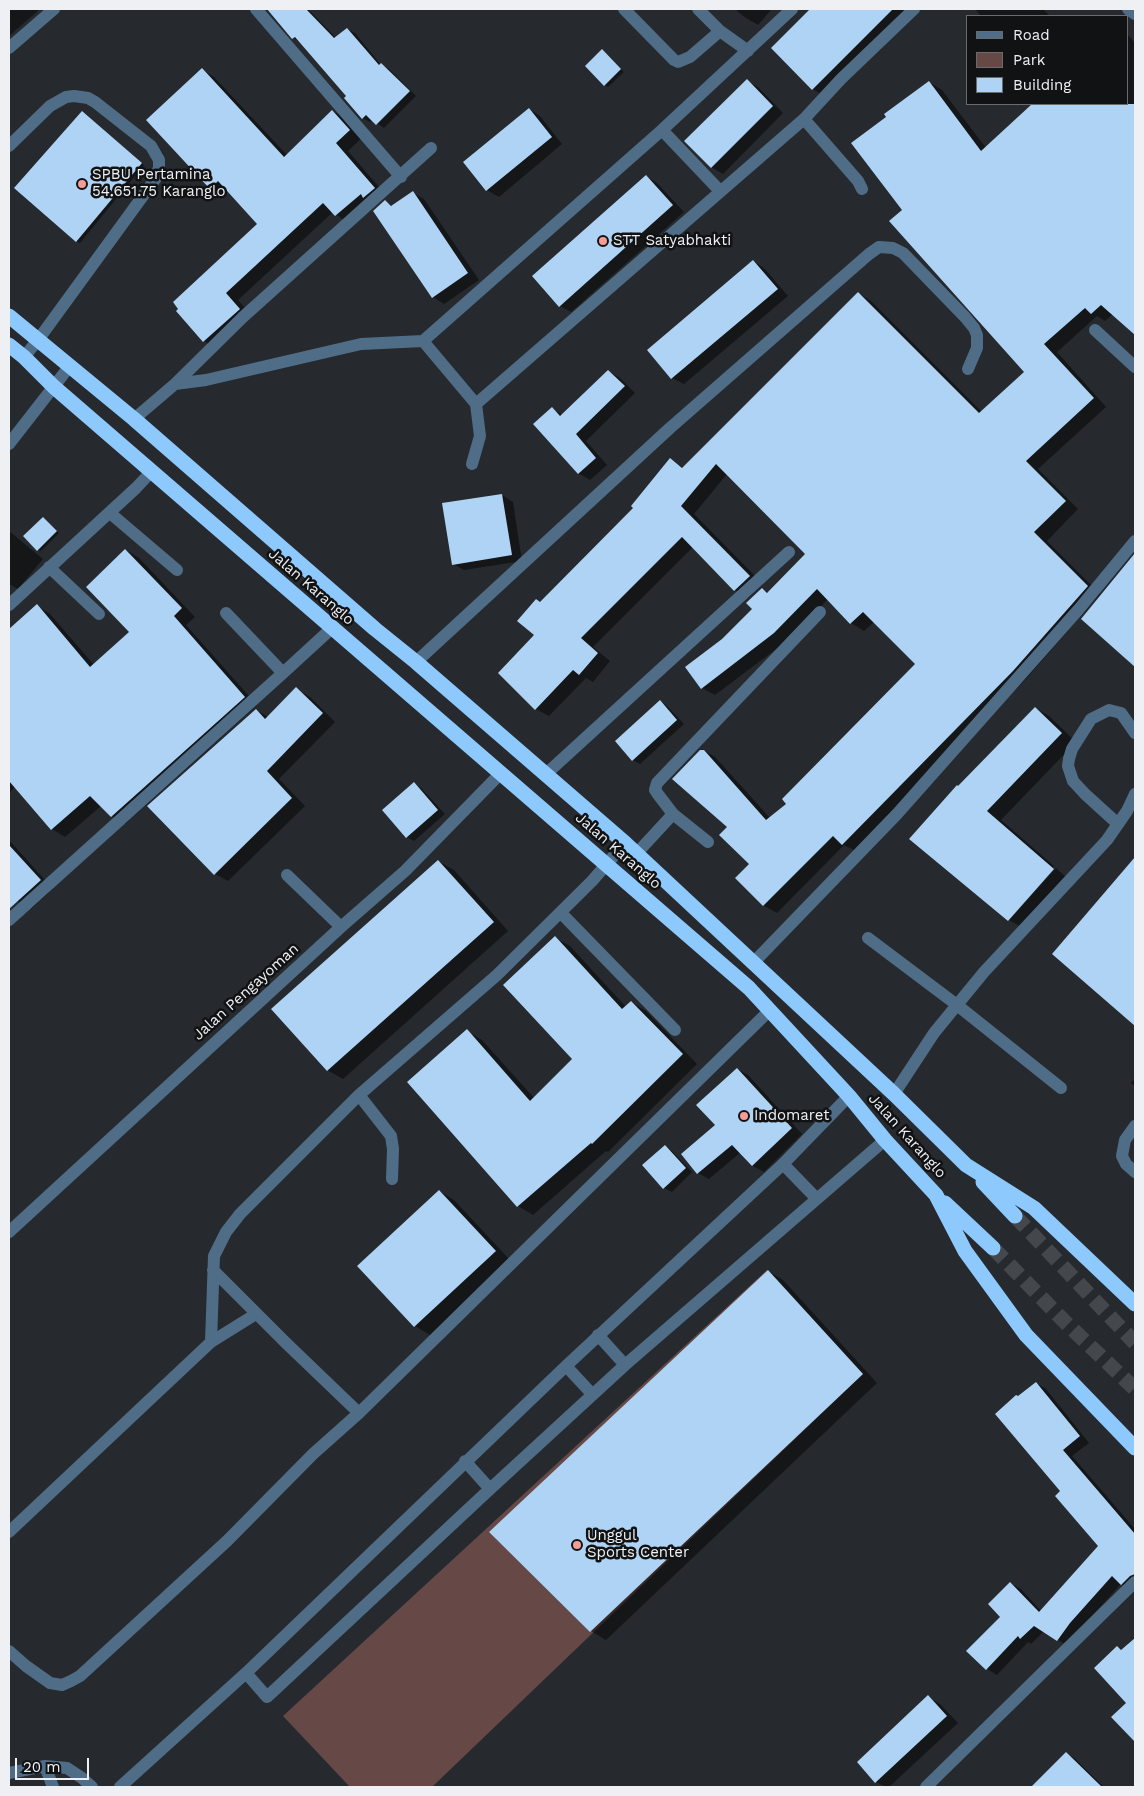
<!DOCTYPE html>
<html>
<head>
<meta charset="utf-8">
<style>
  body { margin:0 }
  #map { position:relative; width:1144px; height:1796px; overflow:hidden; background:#262a2e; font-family:"Work Sans",sans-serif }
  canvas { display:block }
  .frame { position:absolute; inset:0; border:10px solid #eef0f3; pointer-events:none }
  .legend { position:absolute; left:966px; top:15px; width:162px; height:90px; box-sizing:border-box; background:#111214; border:1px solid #696b6d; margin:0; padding:6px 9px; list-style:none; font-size:15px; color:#eef0f3 }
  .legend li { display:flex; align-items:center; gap:10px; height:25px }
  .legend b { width:25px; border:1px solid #696b6d }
  .scale { position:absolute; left:15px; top:1758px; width:74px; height:22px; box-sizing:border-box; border:2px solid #eef0f3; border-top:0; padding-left:6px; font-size:15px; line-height:18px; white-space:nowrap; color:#eef0f3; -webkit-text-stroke:4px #111214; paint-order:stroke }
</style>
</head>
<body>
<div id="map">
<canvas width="1144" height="1796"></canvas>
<div class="frame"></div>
<ul class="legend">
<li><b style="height:6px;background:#506d88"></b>Road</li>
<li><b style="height:14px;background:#664946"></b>Park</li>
<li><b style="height:14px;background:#afd3f5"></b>Building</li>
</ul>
<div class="scale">20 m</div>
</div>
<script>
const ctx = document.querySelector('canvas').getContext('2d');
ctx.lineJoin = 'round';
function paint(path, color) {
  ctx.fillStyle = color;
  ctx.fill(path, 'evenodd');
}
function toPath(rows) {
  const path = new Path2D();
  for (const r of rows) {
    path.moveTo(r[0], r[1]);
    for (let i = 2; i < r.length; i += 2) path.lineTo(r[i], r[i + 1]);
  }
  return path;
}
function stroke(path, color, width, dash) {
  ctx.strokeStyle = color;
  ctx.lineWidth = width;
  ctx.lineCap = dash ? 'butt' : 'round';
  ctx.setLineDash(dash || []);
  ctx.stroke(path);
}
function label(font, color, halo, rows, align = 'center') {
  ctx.font = font + ' "Work Sans",sans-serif';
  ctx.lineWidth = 5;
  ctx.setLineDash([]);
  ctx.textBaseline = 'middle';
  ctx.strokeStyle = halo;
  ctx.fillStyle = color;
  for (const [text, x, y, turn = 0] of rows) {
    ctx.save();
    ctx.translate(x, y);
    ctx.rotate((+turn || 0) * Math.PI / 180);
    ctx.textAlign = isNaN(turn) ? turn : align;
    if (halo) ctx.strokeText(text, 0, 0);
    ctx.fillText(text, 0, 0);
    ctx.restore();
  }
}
const green = toPath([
  [767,1270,863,1374,432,1787,350,1787,283,1716]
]);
const shadow = toPath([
  [9,9,40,9,9,36],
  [269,9,308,9,336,38,347,29,355,33,381,65,389,69,416,96,384,128,372,120,370,122,362,118,348,96,301,42,293,38],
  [735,9,772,9,758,25,743,16],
  [812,9,916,9,828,97,812,89,772,48],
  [975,9,1043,9,1050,16,981,16],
  [1128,35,1135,43,1135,333,1113,314,1105,321,1097,316,1057,352,1106,407,1038,469,1078,509,1047,541,1100,594,1026,679,856,851,844,845,777,913,763,905,751,864,729,827,674,779,702,749,715,757,770,818,787,804,917,664,874,622,864,631,851,623,828,599,788,640,715,695,702,688,722,640,753,609,762,589,769,593,807,554,727,474,694,514,763,584,748,598,735,590,693,547,593,647,610,661,593,682,586,678,549,716,536,709,500,673,535,635,540,603,635,508,670,460,684,468,858,293,871,301,982,412,1025,372,903,210,888,117,929,82,942,90,986,148,1034,104,1128,104],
  [602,51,624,72,608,87,605,85],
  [202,70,214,77,287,155,332,111,345,118,362,138,348,151,386,195,348,223,333,212,238,300,252,316,216,348,204,341,178,311,259,224,228,191,223,195,211,188],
  [747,81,758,87,783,113,723,174,711,167],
  [529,109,540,116,562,144,499,197,487,190,465,162],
  [85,114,144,165,80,243,76,241],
  [646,176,657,183,684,212,571,312,560,306],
  [413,193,424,199,479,280,444,304,433,297,385,202,393,206],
  [753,261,764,268,788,296,684,384,672,378],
  [608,371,620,378,635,393,586,441,607,465,590,480,578,473,552,409,563,415],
  [502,495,513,502,522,561,464,570,453,564],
  [43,518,59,533,41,551,38,550],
  [9,531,43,559,18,589,9,584],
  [126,550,139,558,195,617,186,625,257,705,125,824,112,816,101,806,65,837,52,829,15,787,9,793,9,631,37,606,50,614,94,665,130,632],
  [1135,555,1135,665,1083,619],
  [296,689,310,697,335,722,279,779,305,806,228,881,215,874,256,710,268,717],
  [660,701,667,706,684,724,640,764,633,760],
  [1035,708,1049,716,1076,742,1001,820,1054,866,1008,919,959,787],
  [414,783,421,788,445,814,414,841,407,837,384,811],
  [9,840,53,889,31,909,17,901,9,892],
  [1135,859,1135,1024,1054,954],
  [438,861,454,870,508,931,343,1079,327,1070],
  [1056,868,1067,878,1023,928,1009,920],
  [555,938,570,946,626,1007,631,1002,646,1011,697,1064,608,1152,606,1151,533,1215,518,1206,409,1082,467,1031,482,1040,534,1098,573,1060],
  [737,1069,748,1075,802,1134,764,1172,753,1166,741,1152,709,1179,698,1173],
  [1135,1078,1135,1086,1131,1083],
  [665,1146,672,1151,692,1172,672,1192,664,1188],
  [439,1191,454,1200,510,1260,430,1335,415,1326],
  [768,1271,783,1280,877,1383,606,1640,591,1631,491,1532],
  [1036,1383,1046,1389,1089,1443,1072,1456,1135,1529,1135,1586,1132,1590,1121,1584,1080,1629,1068,1646,1044,1631,1031,1644,1028,1642,997,1675,987,1669,1010,1583,1021,1589,1041,1611,1100,1546,1062,1491,1018,1398],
  [1135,1640,1135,1739,1133,1738,1117,1647,1123,1650],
  [928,1697,940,1704,958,1723,889,1787,886,1787,876,1782],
  [1066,1753,1074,1758,1104,1787,1033,1787]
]);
const building = toPath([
  [267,9,306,9,334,38,347,28,379,65,381,63,410,91,376,125,366,115,362,119,344,98,346,96,295,37,292,39],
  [810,9,893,9,812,90,771,48],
  [602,49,621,69,604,86,585,66],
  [202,68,284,157,332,110,350,130,336,143,375,188,363,198,361,194,335,216,323,203,226,293,240,309,203,342,176,311,178,309,173,302,257,224,218,181,210,189,146,120],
  [747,79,773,106,711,168,684,141],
  [929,81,981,151,1032,104,1135,104,1135,335,1101,305,1091,314,1085,308,1044,344,1094,398,1026,461,1066,501,1034,532,1088,586,1013,671,842,845,833,836,763,906,735,878,749,864,719,835,727,827,672,779,700,750,704,750,766,820,786,804,782,799,915,664,863,612,850,624,817,589,774,633,701,689,685,667,722,639,752,609,746,603,762,588,767,593,805,554,716,464,681,506,750,576,734,591,682,537,581,638,598,653,579,675,573,670,535,710,498,673,534,635,517,621,536,599,540,602,633,508,631,506,670,458,682,468,858,292,979,413,1024,372,889,221,902,210,851,143,886,117,884,114],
  [529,108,552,137,486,191,463,162],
  [82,111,142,163,76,242,14,188],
  [646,175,673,205,559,307,532,276],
  [413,191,468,273,432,298,373,211,385,200,391,206],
  [753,260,778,289,671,379,647,350],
  [608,370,625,386,576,434,596,458,578,474,533,424,552,407,560,416],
  [502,494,512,555,452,565,442,503],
  [43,517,57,531,37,551,23,536],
  [125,549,182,608,174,616,245,697,111,817,90,796,51,830,9,781,9,629,37,604,90,667,129,632,86,587],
  [1135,553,1135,667,1081,619],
  [296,687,323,713,267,771,292,798,214,875,147,806,256,709,265,719],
  [660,700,677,720,632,761,615,741],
  [1035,707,1062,733,987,811,1054,869,1008,921,909,839,957,785,958,786],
  [414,782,438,810,406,838,382,810],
  [9,845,41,880,9,909],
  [1135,857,1135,1026,1052,954],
  [438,860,494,922,327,1071,271,1009],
  [555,936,622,1009,631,1001,683,1054,592,1144,591,1143,517,1207,407,1082,467,1029,530,1101,572,1059,503,985],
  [737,1068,792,1128,752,1166,732,1145,697,1174,681,1154,715,1125,696,1105],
  [665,1145,686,1168,663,1189,642,1165],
  [439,1190,496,1251,414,1327,357,1266],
  [768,1270,863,1374,590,1632,489,1532],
  [1036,1382,1080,1436,1063,1450,1135,1534,1135,1574,1130,1576,1121,1585,1112,1576,1070,1623,1057,1641,1034,1626,1020,1639,1018,1636,986,1670,966,1651,1000,1617,988,1604,1010,1582,1039,1612,1098,1546,1055,1496,1060,1491,995,1414,1016,1395,1018,1396],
  [1135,1638,1135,1742,1111,1717,1126,1703,1094,1668,1117,1646,1121,1650],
  [928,1695,947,1716,875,1783,857,1762],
  [1066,1752,1102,1787,1031,1787]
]);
const highwayTunnel = toPath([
  [1015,1216,1135,1343],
  [993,1248,1067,1324,1135,1389]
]);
const lane = toPath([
  [256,9,401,177],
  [624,9,674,60,678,62,690,57,720,31],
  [698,9,720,31,748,51],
  [1128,9,1135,14],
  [9,48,54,9],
  [804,119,858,181,862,189],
  [662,130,720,191],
  [9,146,50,106,66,97,74,96,88,98,95,102,151,146,159,160,159,167,156,178,38,340,24,357],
  [1095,330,1135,367],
  [423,341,476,404,480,436,472,464],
  [175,384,206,380,361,344,423,341,662,130,792,9],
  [476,404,804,119,841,79,914,9],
  [134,419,175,384,243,317,431,148],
  [9,444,69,367],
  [110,513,177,570],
  [49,567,99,614],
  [9,605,136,488,152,471],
  [416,662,670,428,869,254,879,247,893,248,903,253,965,317,974,328,977,335,977,348,968,369],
  [546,774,789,552],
  [1118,824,1085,794,1073,781,1068,766,1069,759,1072,749,1091,719,1109,710,1121,713,1135,733],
  [708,842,673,814,657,793,655,790,657,783,820,612],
  [637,853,673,814],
  [561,913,675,1030],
  [868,938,957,1005,1061,1088],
  [754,962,897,814,1079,609,1135,541],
  [894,1094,934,1033,984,972,1107,840,1127,811,1135,794],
  [1135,1126,1125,1140,1122,1156,1126,1164,1135,1172],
  [783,1164,817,1199],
  [598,1335,625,1365],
  [566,1366,592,1394],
  [465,1461,490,1489,625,1365,885,1140],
  [246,1673,267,1697,490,1489],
  [45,1766,53,1787],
  [9,1773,45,1766,67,1768,82,1778,92,1787],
  [120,1787,246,1673,566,1366,783,1164,849,1096]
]);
const street = toPath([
  [226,613,283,673],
  [287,875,341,927],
  [9,920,283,673,332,628],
  [359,1095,391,1136,393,1149,392,1179],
  [9,1232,341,927,405,871,501,773],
  [213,1270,286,1343,359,1413],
  [211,1342,256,1314],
  [9,1532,211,1342,214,1256,226,1232,240,1214,359,1095,497,975,592,881,625,843],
  [9,1651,26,1666,50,1683,62,1685,71,1681,80,1676,227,1541,313,1454,359,1413,769,1011],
  [926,1787,1135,1582]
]);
const highway = toPath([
  [9,316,134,419,375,629,416,662,625,843,894,1094,966,1165,1034,1208,1135,1304],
  [9,345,24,357,54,387,749,988,849,1096,885,1140,936,1195,965,1251,1026,1335,1135,1448],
  [983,1182,1015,1216],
  [945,1203,993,1248]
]);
const markers = [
  [82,184,5,"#f59c94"],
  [603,241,5,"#f59c94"],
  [744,1116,5,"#f59c94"],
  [577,1545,5,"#f59c94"]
];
const poiNames = [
  ["SPBU Pertamina",92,175],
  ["54.651.75 Karanglo",92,192],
  ["STT Satyabhakti",613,241],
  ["Indomaret",754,1116],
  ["Unggul",587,1536],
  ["Sports Center",587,1553]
];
const streetNames = [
  ["Jalan Karanglo",311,587,41],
  ["Jalan Karanglo",618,851,41],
  ["Jalan Pengayoman",246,992,-42],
  ["Jalan Karanglo",907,1136,48]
];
paint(green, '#664946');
paint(shadow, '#0007');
paint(building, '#afd3f5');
stroke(highwayTunnel, '#44484c', 15, [15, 8]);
stroke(lane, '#506d88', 12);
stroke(street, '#506d88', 12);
stroke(highway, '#8ec9fe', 15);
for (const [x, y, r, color] of markers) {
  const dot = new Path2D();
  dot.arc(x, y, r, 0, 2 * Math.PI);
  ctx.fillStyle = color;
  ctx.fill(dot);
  stroke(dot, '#111214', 2);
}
label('15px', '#eef0f3', '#111214', poiNames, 'left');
label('15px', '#eef0f3', '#111214', streetNames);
</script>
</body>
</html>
